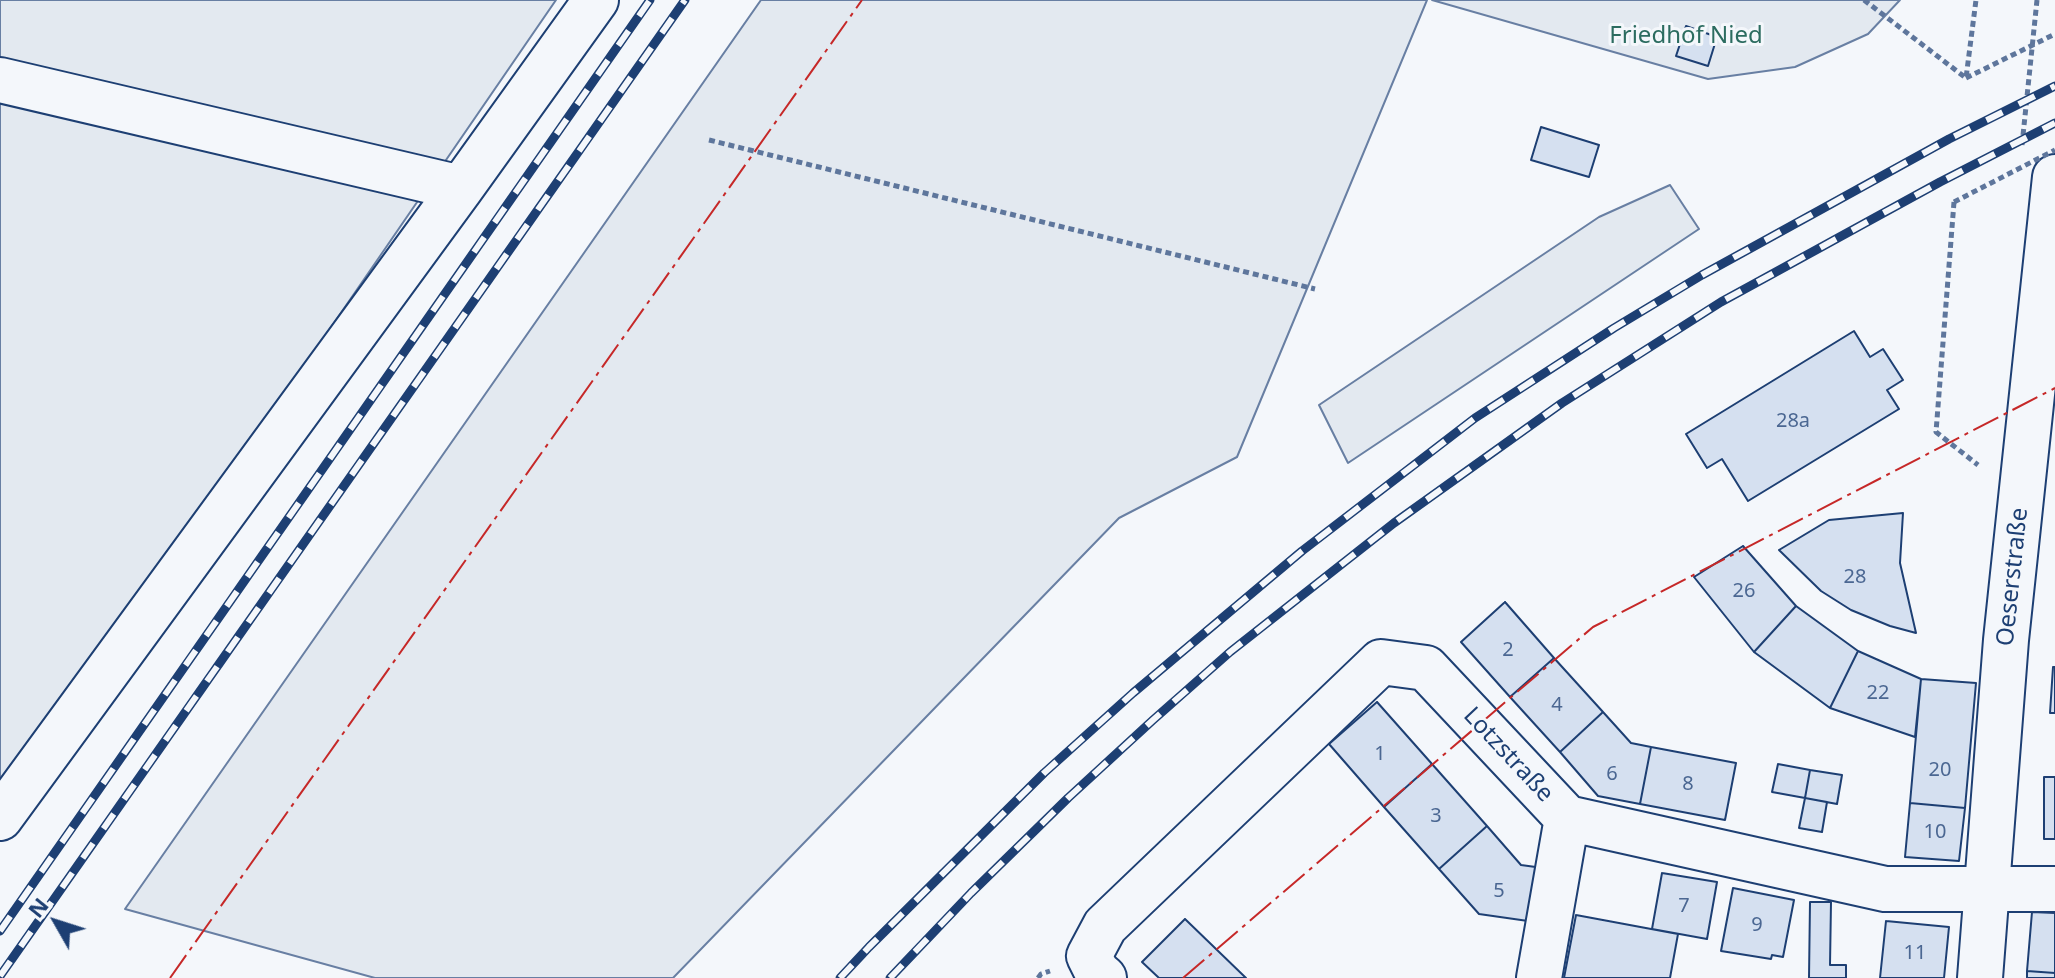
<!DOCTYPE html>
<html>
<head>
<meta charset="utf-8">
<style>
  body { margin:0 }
  #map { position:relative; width:2055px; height:978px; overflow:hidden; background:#f4f7fb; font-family:"Noto Sans",sans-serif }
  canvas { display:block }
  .north { position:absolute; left:16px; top:882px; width:80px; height:80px; -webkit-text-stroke:6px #f4f7fb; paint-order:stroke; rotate:309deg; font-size:22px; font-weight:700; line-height:32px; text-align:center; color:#1d3f73 }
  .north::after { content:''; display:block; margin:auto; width:28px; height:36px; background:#1d3f73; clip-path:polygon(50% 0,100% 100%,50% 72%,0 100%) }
</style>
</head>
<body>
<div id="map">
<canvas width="2055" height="978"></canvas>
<div class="north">N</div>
</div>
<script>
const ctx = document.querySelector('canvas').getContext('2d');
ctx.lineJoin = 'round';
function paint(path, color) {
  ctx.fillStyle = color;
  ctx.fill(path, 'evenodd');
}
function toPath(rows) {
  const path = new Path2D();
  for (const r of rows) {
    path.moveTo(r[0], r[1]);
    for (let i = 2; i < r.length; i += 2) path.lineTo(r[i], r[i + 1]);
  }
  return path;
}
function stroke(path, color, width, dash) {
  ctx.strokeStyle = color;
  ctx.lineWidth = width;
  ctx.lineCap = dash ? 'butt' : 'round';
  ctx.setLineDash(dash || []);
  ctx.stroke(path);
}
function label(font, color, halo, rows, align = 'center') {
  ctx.font = font + ' "Noto Sans",sans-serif';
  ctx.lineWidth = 6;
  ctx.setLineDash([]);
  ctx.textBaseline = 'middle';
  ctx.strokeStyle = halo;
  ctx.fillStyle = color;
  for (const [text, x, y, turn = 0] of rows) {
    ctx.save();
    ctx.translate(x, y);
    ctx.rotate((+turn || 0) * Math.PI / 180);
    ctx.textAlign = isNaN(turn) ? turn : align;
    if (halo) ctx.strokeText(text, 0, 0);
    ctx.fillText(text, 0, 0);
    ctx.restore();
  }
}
const green = toPath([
  [0,0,556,0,0,809,0,0],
  [761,0,1427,0,1237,457,1119,518,673,978,375,978,125,909,761,0],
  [1432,0,1900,0,1868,34,1795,67,1708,79,1432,0],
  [1670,185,1699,229,1348,463,1319,405,1599,217,1670,185]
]);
const building = toPath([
  [1686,26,1717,37,1708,66,1676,56,1686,26],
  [1541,127,1599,145,1589,177,1531,160,1541,127],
  [1854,331,1870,357,1883,349,1903,380,1887,390,1899,409,1748,501,1722,459,1707,468,1686,434,1854,331],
  [1903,513,1900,563,1916,633,1890,626,1851,610,1821,591,1779,550,1829,520,1903,513],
  [1743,546,1796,606,1754,652,1694,577,1743,546],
  [1505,602,1554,658,1510,697,1461,642,1505,602],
  [1796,606,1858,651,1830,708,1754,652,1796,606],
  [1858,651,1921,679,1915,737,1830,708,1858,651],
  [1554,658,1603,712,1560,752,1510,697,1554,658],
  [2053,667,2055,667,2055,713,2050,713,2053,667],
  [1921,679,1976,683,1965,808,1910,803,1921,679],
  [1377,702,1432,764,1384,807,1329,744,1377,702],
  [1603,712,1631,743,1651,747,1640,804,1598,796,1560,752,1603,712],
  [1651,747,1736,763,1725,820,1640,804,1651,747],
  [1432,764,1487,826,1439,869,1384,807,1432,764],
  [1778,764,1810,770,1805,798,1772,792,1778,764],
  [1810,770,1842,775,1837,804,1805,798,1810,770],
  [2044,777,2055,777,2055,839,2044,839,2044,777],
  [1805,798,1827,802,1822,832,1799,828,1805,798],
  [1910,803,1965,808,1959,861,1905,857,1910,803],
  [1487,826,1521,865,1543,868,1535,922,1479,914,1439,869,1487,826],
  [1662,873,1717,882,1707,939,1652,929,1662,873],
  [1733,888,1794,900,1783,957,1772,955,1771,959,1721,951,1733,888],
  [1810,902,1831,902,1830,965,1846,965,1846,978,1809,978,1810,902],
  [2032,912,2055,913,2055,973,2027,971,2032,912],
  [1576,915,1678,934,1670,978,1564,978,1576,915],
  [1185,919,1246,978,1159,978,1142,962,1185,919],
  [1886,921,1949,927,1944,978,1880,978,1886,921],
  [2027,971,2055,973,2055,978,2027,978,2027,971]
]);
const path = toPath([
  [1864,0,1966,78,1976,0],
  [709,140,1315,289],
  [2022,145,2037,0],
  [1954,202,1936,432,1978,465],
  [1038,978,1041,974,1050,971]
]);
const minor = toPath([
  [0,80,461,188],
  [0,818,461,188,596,0],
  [1104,978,1097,972,1089,956,1105,926,1381,662,1426,668,1567,818,1885,889,2055,889],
  [1539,978,1567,818],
  [1980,978,2006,640,2055,177]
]);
const rail = toPath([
  [0,931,650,0],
  [0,976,685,0],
  [840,978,869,947,1044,773,1133,693,1302,551,1475,418,1614,328,1702,275,1949,139,2055,86],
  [890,978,971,893,1068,798,1153,720,1230,652,1394,523,1562,403,1721,302,1940,182,2055,123]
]);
const pathBridge = toPath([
  [1966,78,2055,34],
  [1954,202,2055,150]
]);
const power = toPath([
  [170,978,862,0],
  [1183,978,1593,627,2055,388]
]);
const numberNames = [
  ["28a",1793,421],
  ["28",1855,577],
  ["26",1744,591],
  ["2",1508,650],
  ["22",1878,693],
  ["4",1557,705],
  ["1",1380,754],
  ["20",1940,770],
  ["6",1612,774],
  ["8",1688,784],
  ["3",1436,816],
  ["10",1935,832],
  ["5",1499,891],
  ["7",1684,906],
  ["9",1757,925],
  ["11",1915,953]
];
const parkNames = [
  ["Friedhof Nied",1686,36]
];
const streetNames = [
  ["Oeserstraße",2013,577,-84],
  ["Lotzstraße",1508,755,47]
];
paint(green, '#e3e9f0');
stroke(green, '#687fa3', 2);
paint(building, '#d5e0f0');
stroke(building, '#1d3f73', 2);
stroke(minor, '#1d3f73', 48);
stroke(path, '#5e769c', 5, [6, 4]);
stroke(minor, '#f4f7fb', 44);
stroke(rail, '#1d3f73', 9);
stroke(rail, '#f4f7fb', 6, [18]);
stroke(pathBridge, '#5e769c', 5, [6, 4]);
stroke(power, '#c62828', 2, [28, 6, 4, 6]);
label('20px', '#4b6792', null, numberNames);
label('24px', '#2c6c60', '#f4f7fb', parkNames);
label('24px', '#1d3f73', '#f4f7fb', streetNames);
</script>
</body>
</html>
